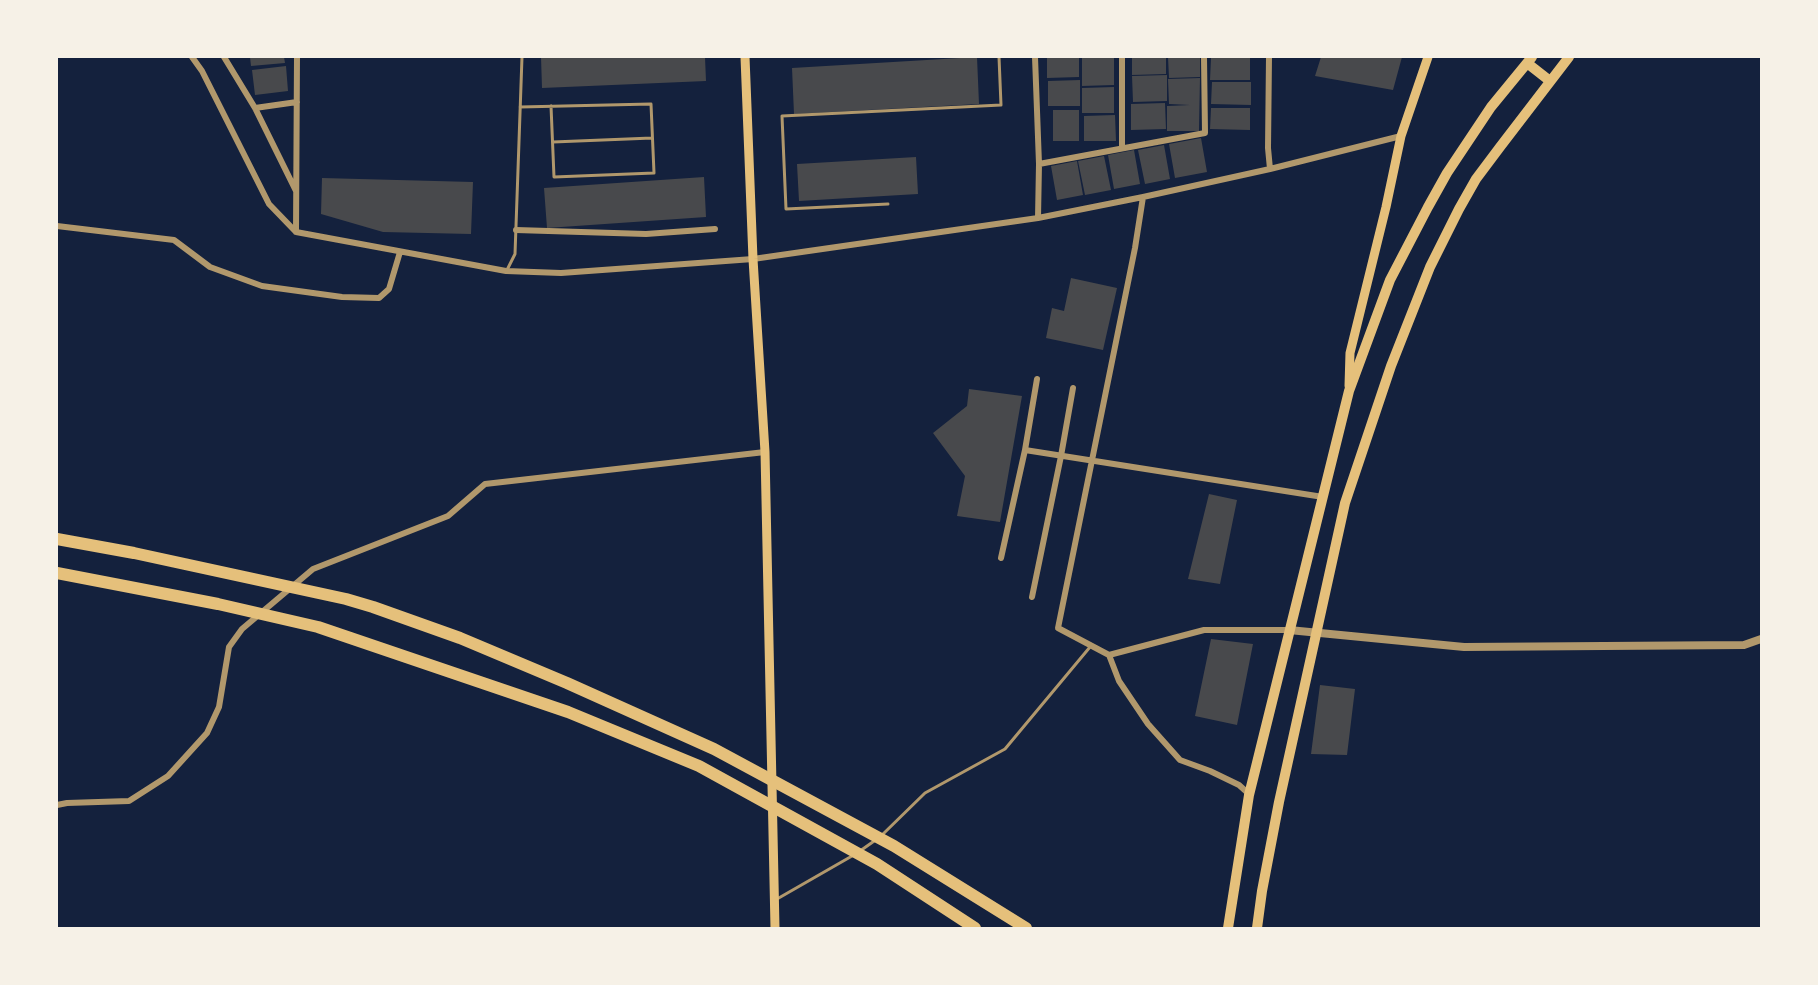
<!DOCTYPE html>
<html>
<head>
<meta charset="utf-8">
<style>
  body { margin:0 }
  #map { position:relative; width:1818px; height:985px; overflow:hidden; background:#14213d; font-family:"Alegreya Sans",sans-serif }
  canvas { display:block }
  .frame { position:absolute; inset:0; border:58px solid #f6f1e7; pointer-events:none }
</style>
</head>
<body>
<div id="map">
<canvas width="1818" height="985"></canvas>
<div class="frame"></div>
</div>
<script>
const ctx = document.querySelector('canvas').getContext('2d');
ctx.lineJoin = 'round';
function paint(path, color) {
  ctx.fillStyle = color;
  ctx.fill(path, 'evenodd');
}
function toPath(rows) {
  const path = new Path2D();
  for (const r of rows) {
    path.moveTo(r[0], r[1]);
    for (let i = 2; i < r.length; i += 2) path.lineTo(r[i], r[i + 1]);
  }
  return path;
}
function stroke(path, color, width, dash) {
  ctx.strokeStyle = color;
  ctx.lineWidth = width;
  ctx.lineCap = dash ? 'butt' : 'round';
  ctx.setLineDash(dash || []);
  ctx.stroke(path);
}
const building = toPath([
  [250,57,284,57,285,63,251,66],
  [541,57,705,57,706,81,542,88],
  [977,57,979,104,794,114,792,68],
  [1047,57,1079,57,1079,77,1047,78],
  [1082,57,1114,57,1114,85,1082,86],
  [1132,57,1166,57,1166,74,1132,75],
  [1168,57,1200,57,1200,77,1169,78],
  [1321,57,1402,57,1393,90,1315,76],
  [1211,58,1250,58,1250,80,1210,80],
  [286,66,288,91,255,95,252,70],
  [1167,75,1167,101,1133,102,1132,76],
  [1200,78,1199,131,1167,131,1167,106,1190,105,1169,104,1168,79],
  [1080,80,1080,106,1048,106,1048,81],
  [1212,82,1251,82,1251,105,1211,104],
  [1114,87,1114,113,1082,113,1082,88],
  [1165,103,1166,129,1131,130,1131,104],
  [1211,108,1250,108,1250,130,1210,129],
  [1053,110,1079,110,1079,141,1053,141],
  [1115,115,1116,141,1084,141,1084,116],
  [1201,138,1207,172,1175,178,1169,144],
  [1164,145,1170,179,1145,184,1138,150],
  [1134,150,1140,184,1114,189,1108,155],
  [1104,156,1111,190,1085,195,1078,161],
  [916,157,918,194,799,201,797,164],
  [1077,161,1083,195,1057,200,1051,166],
  [704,177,706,217,547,228,544,188],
  [322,178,473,182,471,234,383,232,321,214],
  [1071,278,1117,288,1103,350,1046,338,1052,308,1064,311],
  [969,389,1022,396,1000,522,957,516,965,476,933,433,967,406],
  [1209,494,1237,500,1220,584,1188,579],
  [1211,639,1253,644,1237,725,1195,716],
  [1320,685,1355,689,1347,755,1311,754]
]);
const service = toPath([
  [520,107,651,104,654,173,554,177,551,106],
  [553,142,652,138],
  [888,204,786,209,782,116,1001,105,999,57],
  [507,270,515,254,522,57],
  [882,835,925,793,1005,749,1090,647],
  [860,851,877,839],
  [777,899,852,856]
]);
const minor = toPath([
  [192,57,202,71,269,204,296,232,506,271,561,273,753,259,1038,218,1143,197,1270,169,1401,136],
  [224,57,255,108,296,191],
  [1035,57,1039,164,1038,218],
  [1122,57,1122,148],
  [1269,57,1268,148,1270,169],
  [255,108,297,102],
  [1039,164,1205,133,1204,57],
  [1143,197,1135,248,1058,628,1109,655,1204,630,1289,630],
  [57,226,174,240,210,267,262,286,342,297,379,298,389,289,400,252],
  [516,230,646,234,715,229],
  [296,232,297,57],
  [1025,450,1037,379],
  [1001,558,1025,450,1323,497],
  [1032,597,1061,456,1073,388],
  [1109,655,1119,681,1148,724,1180,760,1210,771,1239,785,1249,794],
  [57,805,67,803,129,801,168,776,207,733,219,707,229,647,242,629,313,569,448,516,485,484,765,452]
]);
const tertiary = toPath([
  [1289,630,1464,647,1744,645,1761,639]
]);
const secondary = toPath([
  [745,57,753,259,765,452,775,928],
  [1349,386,1350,353,1386,207,1401,136,1428,57]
]);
const primary = toPath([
  [1527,63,1550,81],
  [1228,928,1249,795,1349,391,1390,280,1428,207,1447,173,1491,107,1532,57],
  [1257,928,1262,891,1279,802,1345,503,1391,366,1430,267,1459,209,1476,179,1500,147,1569,57]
]);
const motorway = toPath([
  [57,539,134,553,346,599,373,607,460,638,567,683,714,749,894,846,1026,928],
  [57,573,218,604,318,627,568,712,699,766,877,864,975,928]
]);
paint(building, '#48494c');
stroke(service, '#b1986c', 3);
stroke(minor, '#b1986c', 6);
stroke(tertiary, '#b1986c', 8);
stroke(secondary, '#e5c07b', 9);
stroke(primary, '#e5c07b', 10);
stroke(motorway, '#e5c07b', 12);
</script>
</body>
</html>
